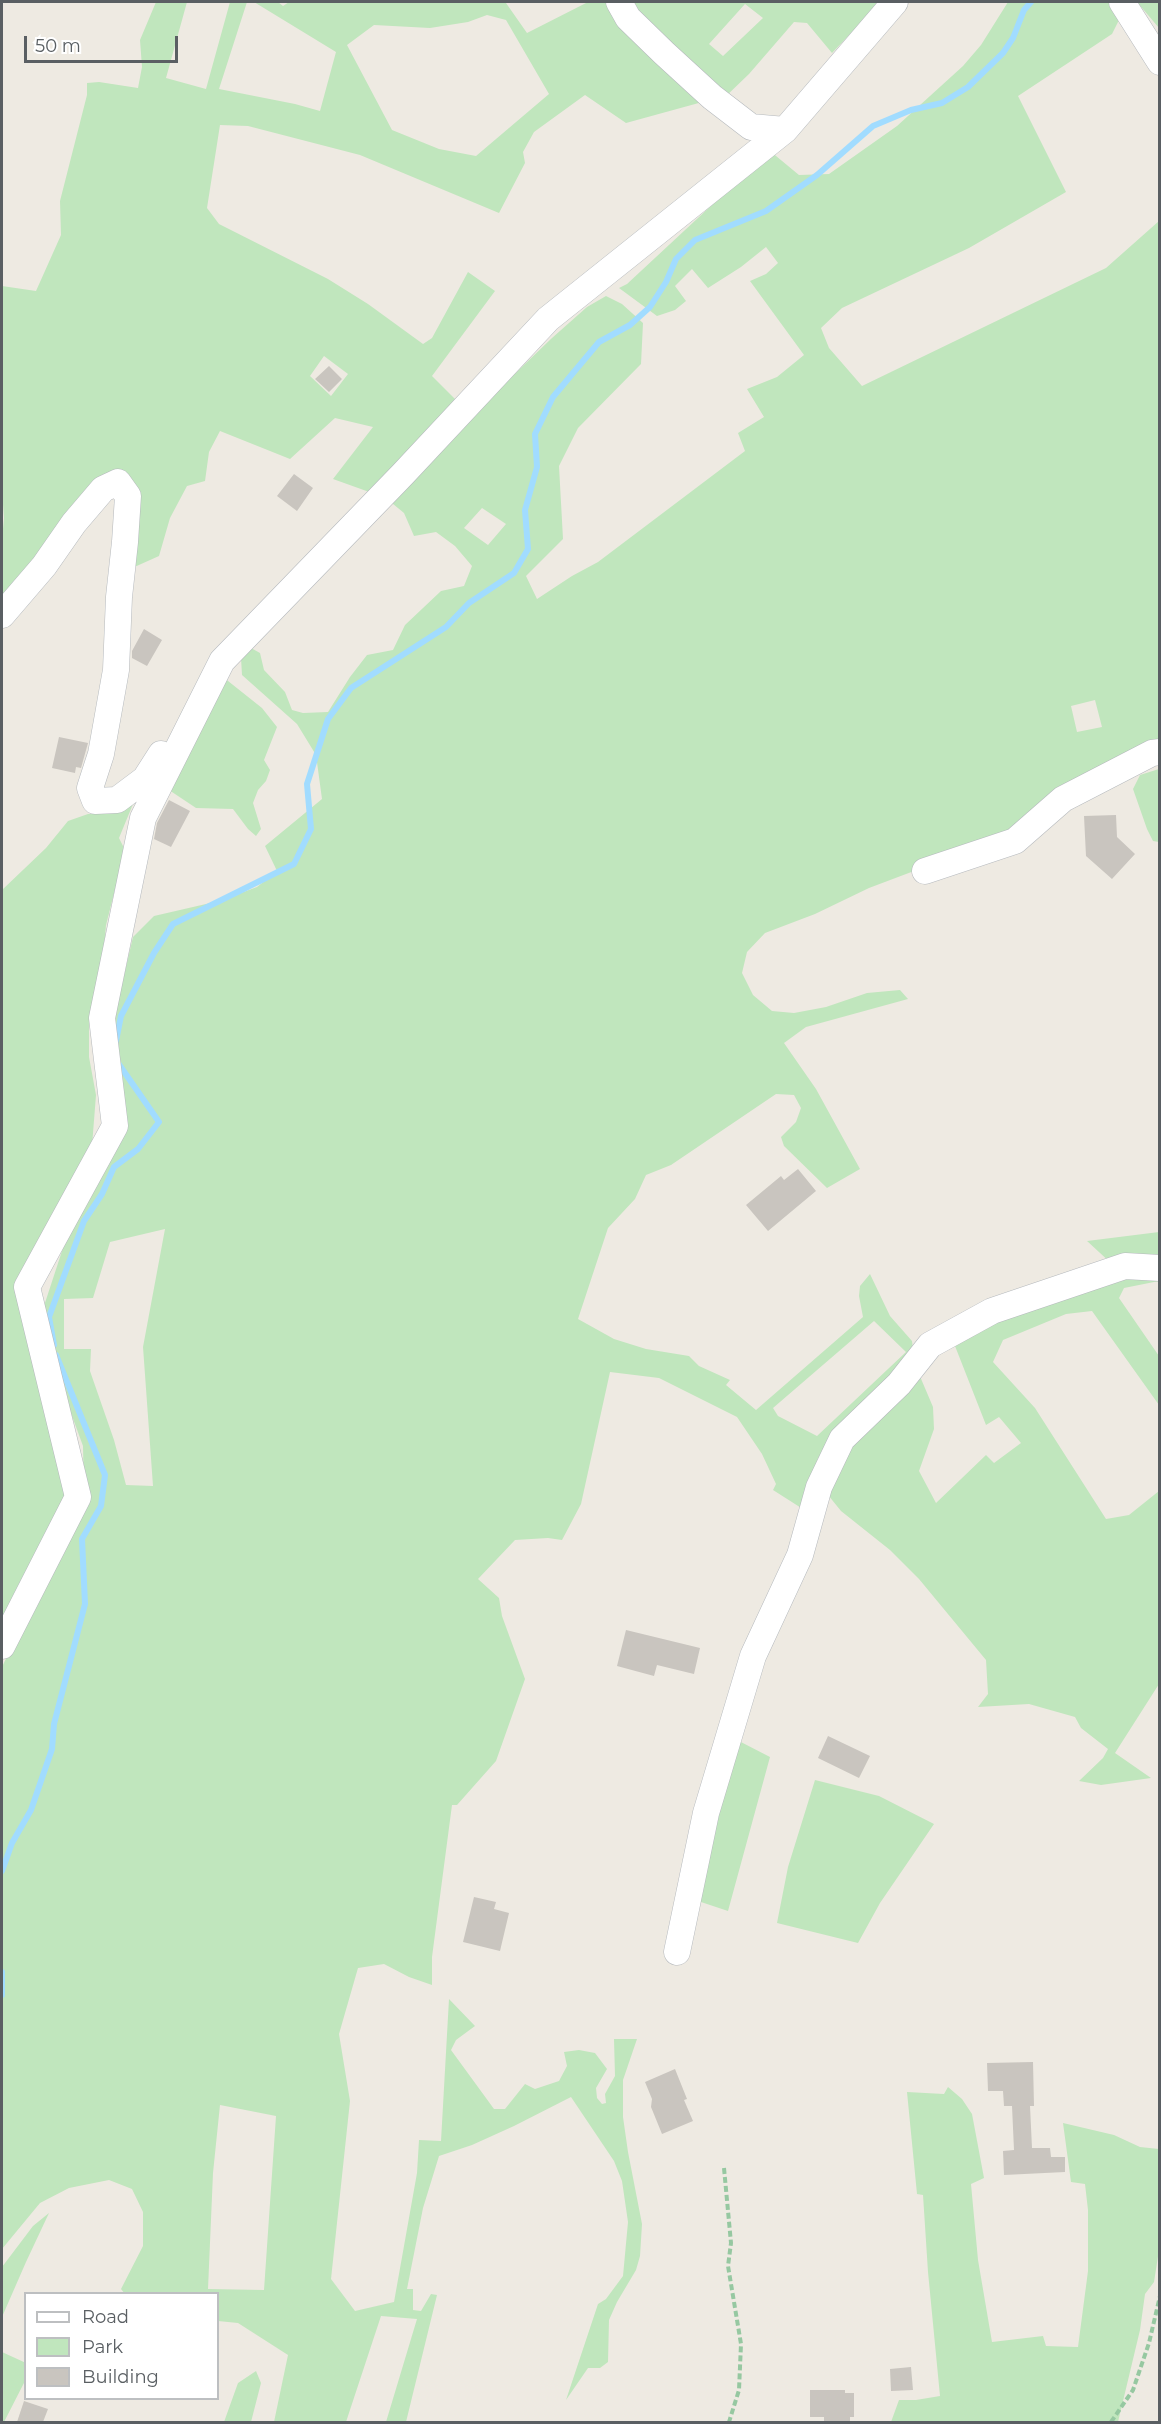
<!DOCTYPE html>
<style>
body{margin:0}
#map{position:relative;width:1161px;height:2424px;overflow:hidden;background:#eeeae2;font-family:Montserrat,sans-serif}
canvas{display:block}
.frame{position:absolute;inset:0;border:3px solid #5a5f63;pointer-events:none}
.legend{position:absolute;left:24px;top:2292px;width:195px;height:108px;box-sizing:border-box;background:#fff;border:2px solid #bdbfc1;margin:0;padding:8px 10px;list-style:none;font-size:18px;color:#5a5f63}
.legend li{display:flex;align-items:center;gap:12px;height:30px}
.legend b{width:30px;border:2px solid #bdbfc1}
.scale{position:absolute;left:24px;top:36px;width:154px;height:27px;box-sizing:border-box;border:3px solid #5a5f63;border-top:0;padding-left:8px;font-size:18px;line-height:21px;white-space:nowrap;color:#5a5f63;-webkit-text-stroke:4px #fff;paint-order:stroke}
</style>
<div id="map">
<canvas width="1161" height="2424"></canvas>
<div class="frame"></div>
<ul class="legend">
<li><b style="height:8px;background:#fff"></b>Road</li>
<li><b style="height:16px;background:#c0e6bd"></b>Park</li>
<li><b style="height:16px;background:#c9c5bf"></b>Building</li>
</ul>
<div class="scale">50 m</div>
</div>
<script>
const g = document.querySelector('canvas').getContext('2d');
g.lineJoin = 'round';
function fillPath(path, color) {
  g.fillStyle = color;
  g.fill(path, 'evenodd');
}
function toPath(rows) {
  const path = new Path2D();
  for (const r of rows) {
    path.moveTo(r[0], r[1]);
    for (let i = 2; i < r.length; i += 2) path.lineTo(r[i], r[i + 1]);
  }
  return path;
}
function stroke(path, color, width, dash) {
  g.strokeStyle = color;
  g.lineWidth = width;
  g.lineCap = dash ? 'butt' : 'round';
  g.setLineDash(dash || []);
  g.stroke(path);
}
fillPath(toPath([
 [156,2,187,2,166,78,206,89,230,2,247,2,219,89,295,104,320,111,336,52,254,2,278,2,283,6,289,2,509,2,506,3,527,33,588,2,612,2,706,101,626,123,585,95,534,132,523,152,525,163,499,213,360,155,248,126,220,125,207,208,219,224,328,279,368,304,423,344,432,338,468,272,495,291,432,376,461,405,372,493,333,479,373,427,335,418,290,459,220,431,209,452,205,481,187,486,170,518,159,556,130,569,121,477,2,602,2,539,4,518,2,491,2,286,36,291,61,235,60,201,87,95,87,83,99,82,138,88,142,67,140,40],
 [487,15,506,20,549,94,476,156,439,149,392,130,347,45,374,25,430,28,468,22],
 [324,356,348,374,331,396,310,376],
 [625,2,886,2,875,16,852,32,832,53,807,23,794,22,749,74,723,99],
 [745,4,763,18,723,56,709,44],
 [1008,2,1116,2,1123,12,1112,34,1018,96,1066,192,969,248,842,308,821,328,829,348,862,386,1106,268,1159,221,1159,756,1049,820,869,888,815,914,765,933,747,952,742,973,753,995,772,1011,794,1013,826,1007,867,993,900,990,908,999,806,1027,784,1043,816,1089,860,1169,827,1188,784,1146,781,1137,796,1122,801,1108,794,1095,776,1094,671,1165,646,1175,635,1199,608,1228,578,1319,614,1339,646,1349,689,1356,699,1366,730,1380,726,1385,756,1410,863,1317,859,1296,860,1286,870,1274,890,1316,912,1341,913,1349,818,1458,806,1511,773,1490,776,1484,762,1454,737,1417,659,1378,610,1372,581,1504,562,1540,548,1538,515,1540,478,1579,499,1598,502,1616,525,1679,496,1761,457,1805,452,1805,432,1957,432,1985,409,1977,384,1964,358,1968,339,2034,350,2101,331,2279,355,2311,394,2302,417,2173,419,2140,441,2141,449,1999,475,2026,456,2040,451,2050,494,2109,505,2109,525,2084,535,2089,559,2081,567,2066,564,2052,579,2050,595,2053,607,2069,596,2088,597,2098,602,2104,606,2103,605,2094,615,2076,614,2039,637,2039,623,2080,623,2117,628,2152,642,2224,640,2256,636,2270,617,2302,609,2320,608,2362,600,2368,588,2368,566,2400,598,2304,606,2299,623,2276,628,2222,622,2181,614,2161,571,2097,514,2126,472,2145,439,2156,423,2208,407,2289,413,2289,413,2310,421,2311,431,2294,437,2295,406,2422,386,2422,417,2319,381,2316,346,2422,274,2422,288,2355,238,2323,218,2321,218,2294,125,2294,121,2289,143,2246,143,2212,132,2189,109,2180,69,2188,40,2203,2,2249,2,1667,84,1494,83,1446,68,1405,43,1309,81,1193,101,1159,107,1048,133,937,154,916,219,901,257,887,277,871,265,846,322,799,316,755,297,724,242,675,241,658,251,648,260,653,264,670,285,692,292,710,303,713,328,712,350,677,367,655,393,650,405,625,441,591,464,586,472,566,455,546,436,532,414,536,404,513,387,499,399,485,552,338,587,307,606,296,622,304,643,323,641,364,578,428,559,466,563,539,526,576,537,599,572,576,598,562,745,451,738,433,764,417,747,389,777,377,804,355,750,281,766,274,778,263,766,247,741,267,708,288,692,269,675,286,686,301,675,310,657,316,619,288,627,284,770,151,799,175,829,174,897,126,963,66,981,45],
 [482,508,506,524,488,545,464,528],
 [1095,700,1102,727,1077,732,1071,706],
 [165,1229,143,1347,153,1486,126,1485,114,1440,90,1371,91,1349,64,1349,64,1299,93,1298,110,1242],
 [874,1321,906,1352,817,1436,778,1416,773,1408],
 [220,2105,276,2116,264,2290,208,2289,213,2173],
 [1137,2,1159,2,1159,28],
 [223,677,262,708,277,727,264,760,270,770,266,781,258,790,253,803,261,829,256,836,248,829,233,809,196,808,160,784],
 [1159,769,1160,769,1159,842,1153,841,1147,829,1133,789,1140,775],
 [140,787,119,838,125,850,106,925,103,960,89,1026,89,1057,96,1095,92,1146,29,1303,68,1510,2,1640,2,890,46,848,68,821,88,814,101,814],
 [1159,1232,1159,1259,1112,1264,1087,1241],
 [1119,1275,1159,1281,1124,1288,1119,1298,1159,1356,1159,1405,1092,1311,1066,1314,1003,1340,993,1362,1035,1408,1106,1519,1129,1515,1159,1491,1159,1684,1115,1753,1151,1778,1101,1785,1079,1781,1103,1758,1108,1749,1081,1728,1075,1717,1029,1704,978,1707,988,1694,986,1660,919,1579,890,1550,841,1511,824,1490,845,1449,919,1374,933,1407,934,1429,919,1471,936,1503,986,1455,994,1463,1021,1443,999,1417,986,1425,955,1346,968,1335,999,1316],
 [737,1740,770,1757,728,1911,695,1900],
 [815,1780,879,1796,934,1824,880,1903,858,1943,777,1923,788,1867],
 [948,2087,962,2099,972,2114,984,2178,971,2184,978,2260,992,2342,1043,2336,1046,2346,1078,2347,1088,2271,1088,2210,1085,2184,1071,2182,1063,2123,1114,2135,1140,2147,1159,2149,1159,2250,1154,2282,1145,2294,1140,2330,1118,2422,891,2422,899,2400,916,2400,940,2396,928,2272,923,2195,917,2194,907,2092,944,2094],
 [49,2213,26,2262,2,2317,2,2267,33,2226],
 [2,2352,26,2363,25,2381,4,2422,2,2422],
 [256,2371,261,2383,251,2422,224,2422,238,2383]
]), '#c0e6bd');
stroke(toPath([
 [116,1041,121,1016,154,953,173,924,294,864,311,829,307,784,328,719,351,688,446,627,469,603,514,573,528,549,525,510,537,467,535,434,553,397,599,342,630,325,650,307,666,282,676,259,695,240,766,211,817,175,873,126,911,110,942,103,968,87,1003,53,1013,38,1024,10,1031,2],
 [54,1345,49,1317,84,1221,102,1194,114,1167,138,1149,159,1122,118,1063],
 [2,1871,12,1843,31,1810,52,1749,54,1724,85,1604,82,1539,101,1506,105,1475,56,1355],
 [2,1972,2,1995]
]), '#a1dcff', 6);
fillPath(toPath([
 [329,366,342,379,329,392,315,379],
 [294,474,313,488,297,511,277,496],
 [144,629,162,640,147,666,132,658,132,651],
 [59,737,88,743,81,768,76,767,75,773,52,768],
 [169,800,190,811,171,847,154,839,157,823],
 [1116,815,1117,837,1135,854,1112,879,1086,856,1084,816],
 [798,1169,816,1191,768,1231,746,1205,781,1176,784,1180],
 [626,1630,700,1648,694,1674,657,1665,654,1676,617,1666],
 [828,1736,870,1756,859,1778,818,1758],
 [474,1897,496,1902,494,1909,509,1913,500,1951,463,1942],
 [1033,2062,1034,2106,1030,2106,1032,2148,1050,2148,1051,2157,1065,2157,1065,2172,1004,2175,1003,2151,1014,2150,1012,2106,1004,2106,1003,2091,988,2091,987,2063],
 [675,2069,687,2099,684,2100,693,2121,662,2134,651,2107,652,2099,645,2082],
 [911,2367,913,2390,891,2391,890,2369],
 [810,2390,845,2390,845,2393,854,2393,854,2417,850,2417,850,2422,824,2422,824,2417,810,2417],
 [24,2401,48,2409,43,2422,17,2422]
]), '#c9c5bf');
const minor = toPath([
 [619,2,628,18,664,53,712,97,751,127,785,130],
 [1122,2,1160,62],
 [2,615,44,566,74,523,103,489,118,482,128,496,125,542,119,597,116,670,101,754,90,788,95,801,117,800,145,779,161,754],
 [925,871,1015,841,1063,799,1152,753,1160,752],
 [2,1646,78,1497,27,1287,115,1126,102,1018,143,818,222,661,403,474,548,319,785,130,895,2],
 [677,1952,706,1813,753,1656,800,1555,819,1487,842,1439,899,1384,930,1345,992,1311,1125,1266,1160,1268]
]);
stroke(minor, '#b5b9bd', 27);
stroke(toPath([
 [724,2168,731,2243,728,2266,741,2344,739,2390,729,2422],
 [1111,2422,1133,2390,1149,2343,1160,2296]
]), '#96c8a1', 4, [6, 3]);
stroke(minor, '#fff', 26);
</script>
